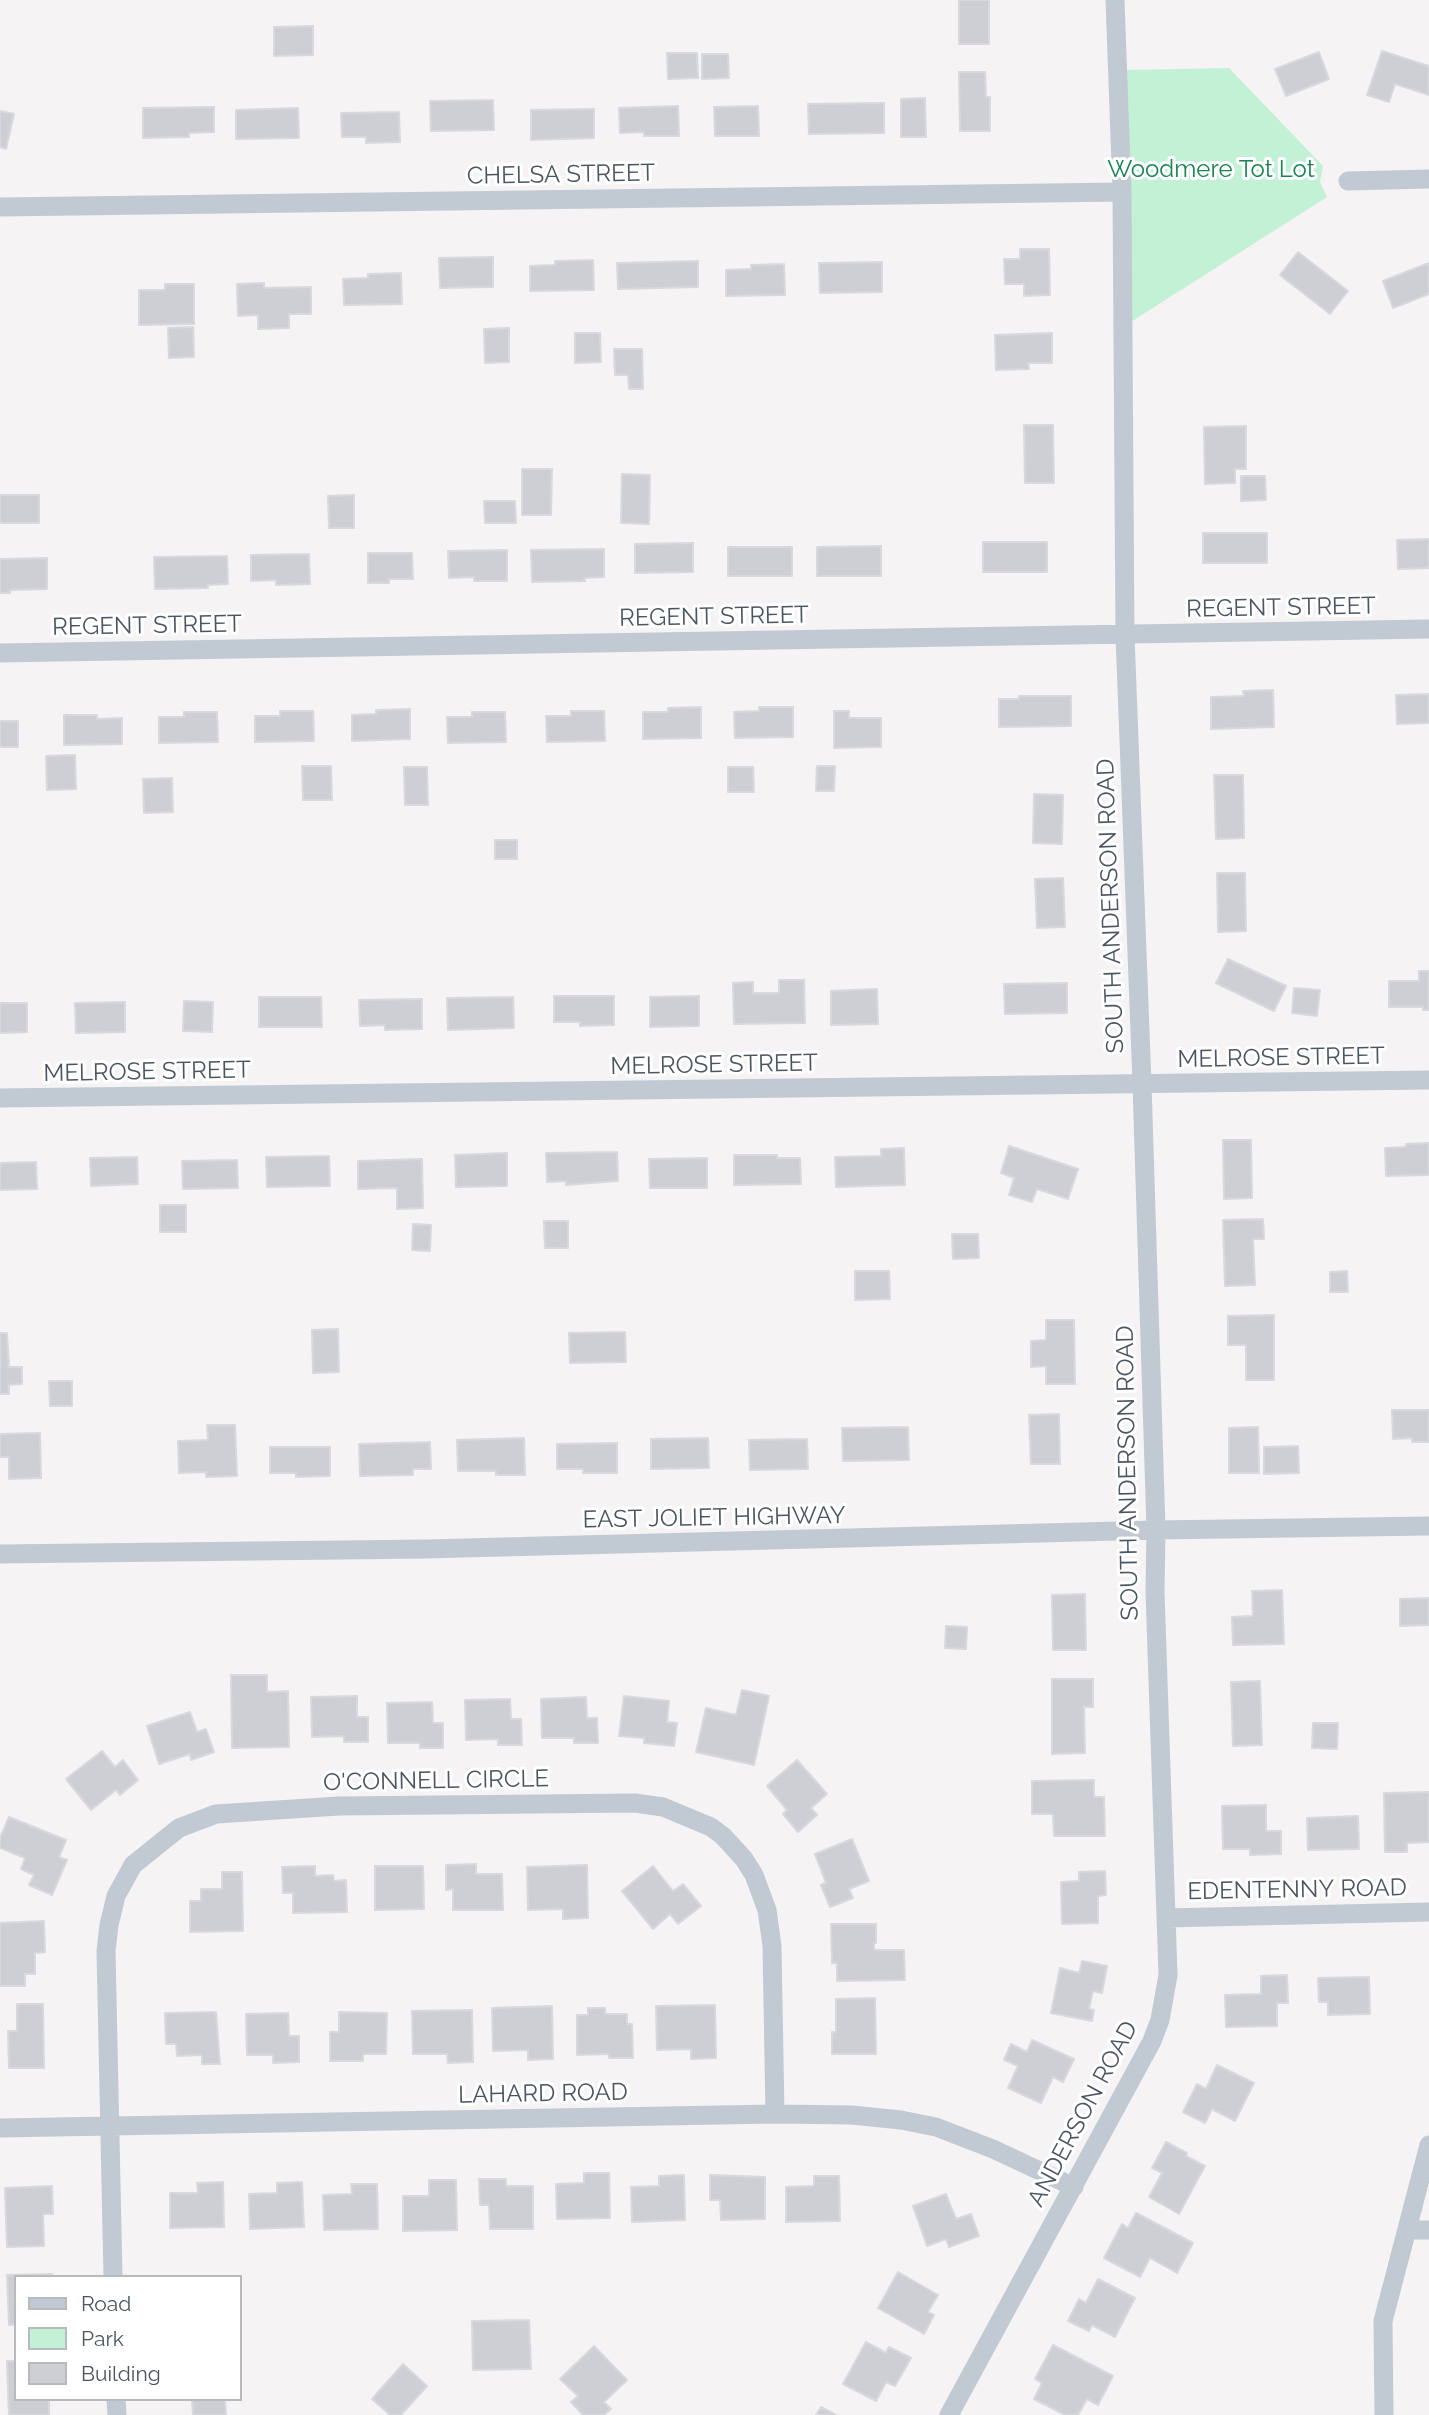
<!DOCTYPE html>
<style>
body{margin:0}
#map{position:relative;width:1429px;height:2415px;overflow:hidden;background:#f5f3f3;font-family:Raleway,sans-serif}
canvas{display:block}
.legend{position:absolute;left:14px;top:2275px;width:228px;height:126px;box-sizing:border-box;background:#fff;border:2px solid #b7bbc0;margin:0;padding:9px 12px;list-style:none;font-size:21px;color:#4a5661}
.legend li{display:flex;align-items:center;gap:14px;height:35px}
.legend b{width:35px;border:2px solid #b7bbc0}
</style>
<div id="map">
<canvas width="1429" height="2415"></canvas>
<ul class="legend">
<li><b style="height:9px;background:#c1cad2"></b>Road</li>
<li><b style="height:19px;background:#c3f1d5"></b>Park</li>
<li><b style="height:19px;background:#cdcfd5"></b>Building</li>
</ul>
</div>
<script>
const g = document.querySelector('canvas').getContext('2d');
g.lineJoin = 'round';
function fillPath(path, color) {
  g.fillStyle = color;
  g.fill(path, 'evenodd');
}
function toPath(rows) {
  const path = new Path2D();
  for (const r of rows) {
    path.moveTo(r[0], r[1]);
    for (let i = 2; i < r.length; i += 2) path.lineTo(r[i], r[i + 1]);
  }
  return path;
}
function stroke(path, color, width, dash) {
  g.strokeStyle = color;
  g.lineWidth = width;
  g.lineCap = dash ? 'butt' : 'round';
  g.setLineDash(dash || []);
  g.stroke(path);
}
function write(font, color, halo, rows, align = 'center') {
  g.font = font + ' Raleway,sans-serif';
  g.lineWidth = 6;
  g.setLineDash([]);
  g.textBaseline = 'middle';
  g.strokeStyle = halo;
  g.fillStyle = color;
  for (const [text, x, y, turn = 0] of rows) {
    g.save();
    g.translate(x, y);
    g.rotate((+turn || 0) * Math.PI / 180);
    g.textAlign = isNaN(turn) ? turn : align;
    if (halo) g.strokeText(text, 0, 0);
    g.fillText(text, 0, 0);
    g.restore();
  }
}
fillPath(toPath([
 [1229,68,1323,166,1320,182,1327,197,1131,322,1125,70]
]), '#c3f1d5');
const building = toPath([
 [959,0,989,0,989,44,959,44,959,0],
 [313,26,313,55,274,56,274,27,313,26],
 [1382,51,1429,66,1429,95,1395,84,1389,102,1367,95,1382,51],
 [1319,52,1329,79,1286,96,1275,69,1319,52],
 [667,53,697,53,698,78,668,79,667,53],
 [702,54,728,54,729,78,702,79,702,54],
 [959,72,985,72,986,97,990,97,990,131,960,131,959,72],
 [925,98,926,137,901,137,901,99,925,98],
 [493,100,494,130,431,131,430,101,493,100],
 [884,103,884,133,809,134,808,104,884,103],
 [678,106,679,136,644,136,644,132,620,133,619,108,678,106],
 [758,106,759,136,715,136,714,107,758,106],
 [214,107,214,132,189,133,189,137,143,138,143,108,214,107],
 [298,108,299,138,236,139,236,110,298,108],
 [594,109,594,138,531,140,531,110,594,109],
 [0,111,14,114,6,149,0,147,0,111],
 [399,112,400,142,366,143,366,137,342,137,341,113,399,112],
 [1020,249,1049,249,1050,295,1024,296,1024,284,1005,284,1004,259,1020,259,1020,249],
 [1298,252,1348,291,1330,314,1280,275,1298,252],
 [493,257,493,287,440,288,439,258,493,257],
 [593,260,594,290,530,291,530,266,555,265,555,261,593,260],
 [698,261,698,287,618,289,617,263,698,261],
 [882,262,882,292,820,293,819,263,882,262],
 [1429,263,1429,294,1393,308,1383,281,1429,263],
 [784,264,785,295,726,296,726,270,751,269,751,265,784,264],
 [401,273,402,304,344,305,343,279,368,278,368,274,401,273],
 [264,283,264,288,311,287,311,314,289,314,289,328,258,329,258,315,238,316,237,284,264,283],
 [165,284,194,284,194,324,139,325,139,290,165,290,165,284],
 [193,327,194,357,169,358,168,328,193,327],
 [509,328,509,362,485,363,484,329,509,328],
 [575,333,600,333,601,362,575,363,575,333],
 [1052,333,1052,363,1028,363,1029,369,996,370,995,335,1052,333],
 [614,349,642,349,643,389,629,389,628,375,615,375,614,349],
 [1024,425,1053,425,1054,483,1025,483,1024,425],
 [1246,426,1246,469,1235,469,1235,483,1205,484,1204,427,1246,426],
 [522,469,552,469,551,515,522,515,522,469],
 [622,474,650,475,649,524,621,523,622,474],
 [1241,476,1265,476,1266,500,1241,501,1241,476],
 [0,495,39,495,39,523,0,523,0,495],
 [354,495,354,528,329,528,328,496,354,495],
 [484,501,515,501,516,523,485,523,484,501],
 [1203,533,1267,533,1267,563,1203,563,1203,533],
 [1429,539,1429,568,1398,569,1397,540,1429,539],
 [983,542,1047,542,1047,572,983,572,983,542],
 [693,543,693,572,635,573,635,544,693,543],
 [881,546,881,576,817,576,817,547,881,546],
 [728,547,792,547,792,576,728,576,728,547],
 [604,549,604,577,584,578,585,581,532,582,531,550,604,549],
 [507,550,507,581,474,581,474,577,449,578,448,551,507,550],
 [368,553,412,553,413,579,389,579,389,583,368,583,368,553],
 [309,554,310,584,276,585,276,580,251,581,251,555,309,554],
 [227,556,228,584,208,585,208,588,155,589,154,557,227,556],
 [47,558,47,589,10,590,10,593,0,593,0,559,47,558],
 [1273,690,1274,727,1211,729,1211,697,1244,696,1243,691,1273,690],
 [1429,694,1429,723,1397,724,1396,695,1429,694],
 [1019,696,1071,696,1071,726,999,727,999,699,1019,699,1019,696],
 [701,707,701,738,643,739,643,712,668,712,668,708,701,707],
 [759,707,793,707,793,737,735,738,734,712,759,711,759,707],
 [410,709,410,739,352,741,352,715,376,714,376,710,410,709],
 [280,711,313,711,314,741,255,742,255,716,280,716,280,711],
 [571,711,604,711,605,741,547,742,546,716,571,716,571,711],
 [834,711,849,711,849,718,881,718,881,747,834,748,834,711],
 [184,712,217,712,218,742,159,743,159,717,184,717,184,712],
 [472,712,505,712,506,742,448,743,447,717,472,717,472,712],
 [64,715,97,715,97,719,122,718,122,744,64,745,64,715],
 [0,721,18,721,18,747,0,747,0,721],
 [75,755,76,789,47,790,46,756,75,755],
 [302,766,331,766,332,800,303,800,302,766],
 [817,766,835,766,834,791,816,791,817,766],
 [404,767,427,767,428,805,405,805,404,767],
 [728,767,753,767,754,792,728,792,728,767],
 [1214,775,1243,775,1244,838,1216,839,1214,775],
 [172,778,173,812,144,813,143,779,172,778],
 [1034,794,1063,795,1062,844,1033,843,1034,794],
 [495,840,517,840,517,859,495,859,495,840],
 [1217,873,1245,873,1246,931,1218,932,1217,873],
 [1063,878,1065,927,1037,928,1035,879,1063,878],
 [1228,959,1286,986,1274,1011,1216,983,1228,959],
 [1419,971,1429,971,1429,1010,1423,1010,1423,1007,1389,1007,1389,981,1419,981,1419,971],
 [779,980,804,980,805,1023,734,1024,733,983,753,982,753,993,779,993,779,980],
 [1067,983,1067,1013,1005,1014,1004,984,1067,983],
 [1294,988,1320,990,1317,1016,1292,1013,1294,988],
 [877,989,878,1024,831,1025,831,991,877,989],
 [554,996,614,996,614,1025,580,1026,580,1022,554,1022,554,996],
 [699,996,699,1026,650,1027,650,997,699,996],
 [259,997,321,997,322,1027,259,1027,259,997],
 [513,997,514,1028,448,1030,447,998,513,997],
 [422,999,422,1029,385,1030,385,1025,360,1026,359,1000,422,999],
 [184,1001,213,1002,212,1032,183,1031,184,1001],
 [125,1002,125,1032,76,1033,75,1003,125,1002],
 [0,1003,27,1003,27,1032,0,1033,0,1003],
 [1223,1140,1251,1140,1252,1198,1224,1199,1223,1140],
 [1429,1143,1429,1175,1386,1176,1385,1148,1406,1147,1406,1144,1429,1143],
 [1009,1146,1078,1169,1068,1199,1037,1189,1032,1202,1009,1195,1014,1178,1001,1173,1009,1146],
 [904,1148,905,1185,836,1187,835,1157,881,1156,881,1149,904,1148],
 [617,1152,618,1181,566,1185,566,1181,547,1182,546,1153,617,1152],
 [507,1153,507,1186,456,1187,455,1155,507,1153],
 [734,1155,777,1155,777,1158,800,1158,801,1184,734,1185,734,1155],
 [329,1156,330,1186,267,1187,266,1157,329,1156],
 [137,1157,138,1184,91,1186,90,1158,137,1157],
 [707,1158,707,1188,650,1188,649,1159,707,1158],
 [422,1159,423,1208,397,1209,397,1188,358,1189,358,1161,422,1159],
 [237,1160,238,1188,183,1189,182,1161,237,1160],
 [36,1162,37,1189,0,1190,0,1163,36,1162],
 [160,1205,186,1205,186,1232,160,1232,160,1205],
 [1263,1219,1264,1239,1253,1239,1255,1285,1225,1286,1223,1220,1263,1219],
 [544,1221,568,1221,568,1248,545,1248,544,1221],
 [413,1224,431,1225,430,1251,412,1250,413,1224],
 [952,1234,978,1234,979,1258,953,1259,952,1234],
 [855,1271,889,1271,890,1299,855,1300,855,1271],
 [1347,1271,1348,1292,1330,1292,1330,1272,1347,1271],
 [1274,1315,1274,1380,1246,1380,1246,1345,1228,1345,1228,1316,1274,1315],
 [1046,1320,1074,1320,1075,1384,1046,1384,1046,1366,1031,1367,1031,1341,1046,1340,1046,1320],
 [338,1329,339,1372,313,1373,312,1330,338,1329],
 [625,1332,626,1362,570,1363,569,1333,625,1332],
 [0,1333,7,1333,9,1367,22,1367,22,1384,9,1385,9,1394,0,1394,0,1333],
 [49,1381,72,1381,72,1406,50,1406,49,1381],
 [1392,1410,1429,1410,1429,1442,1412,1442,1412,1438,1393,1439,1392,1410],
 [1059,1414,1060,1464,1031,1464,1029,1415,1059,1414],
 [207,1425,235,1425,237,1476,206,1477,206,1472,179,1473,178,1441,208,1440,207,1425],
 [908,1427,909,1460,843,1461,842,1428,908,1427],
 [1258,1427,1259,1473,1229,1473,1229,1428,1258,1427],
 [40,1433,41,1478,9,1479,9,1457,0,1457,0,1434,40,1433],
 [524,1438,525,1475,496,1475,496,1471,458,1471,457,1440,524,1438],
 [708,1438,709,1468,651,1469,651,1439,708,1438],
 [807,1439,808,1469,750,1470,749,1440,807,1439],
 [430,1442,431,1469,413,1469,413,1475,360,1476,359,1444,430,1442],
 [617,1443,617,1473,583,1473,583,1469,557,1469,557,1444,617,1443],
 [1298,1446,1299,1473,1264,1474,1264,1447,1298,1446],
 [270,1447,330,1447,330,1476,296,1477,296,1473,270,1473,270,1447],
 [1282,1590,1284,1644,1233,1645,1232,1617,1253,1616,1252,1591,1282,1590],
 [1085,1594,1086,1650,1053,1650,1052,1595,1085,1594],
 [1429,1598,1429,1625,1400,1626,1400,1599,1429,1598],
 [946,1626,967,1627,966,1649,945,1648,946,1626],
 [231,1675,267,1675,267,1692,288,1691,289,1747,232,1748,231,1675],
 [1052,1679,1093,1679,1093,1707,1084,1707,1085,1753,1052,1754,1052,1679],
 [1260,1681,1262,1745,1233,1746,1231,1682,1260,1681],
 [742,1690,769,1696,754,1765,696,1752,706,1708,736,1715,742,1690],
 [357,1696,357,1717,368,1717,368,1742,344,1742,344,1736,312,1737,311,1697,357,1696],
 [624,1696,669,1701,667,1722,677,1723,674,1746,644,1743,644,1738,619,1736,624,1696],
 [586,1697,587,1718,597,1718,598,1743,574,1743,574,1738,542,1738,541,1699,586,1697],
 [510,1699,511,1719,521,1719,522,1745,498,1745,498,1739,466,1740,465,1700,510,1699],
 [432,1702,433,1723,443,1723,443,1748,420,1748,420,1743,388,1743,387,1703,432,1702],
 [190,1712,197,1732,206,1729,214,1752,191,1760,190,1754,159,1764,147,1726,190,1712],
 [1313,1723,1338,1723,1337,1749,1312,1748,1313,1723],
 [102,1751,115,1767,123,1760,138,1780,120,1795,116,1790,91,1810,66,1779,102,1751],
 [797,1760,827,1794,811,1808,817,1815,798,1832,783,1814,787,1810,767,1786,797,1760],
 [1094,1780,1094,1797,1104,1797,1105,1836,1054,1836,1053,1814,1032,1814,1032,1781,1094,1780],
 [1429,1792,1429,1842,1407,1843,1407,1852,1385,1852,1384,1793,1429,1792],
 [1266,1805,1266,1831,1281,1831,1281,1854,1250,1855,1250,1849,1223,1849,1222,1806,1266,1805],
 [1358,1816,1359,1849,1308,1850,1307,1818,1358,1816],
 [9,1817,66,1840,59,1857,67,1860,52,1895,29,1885,34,1875,21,1869,25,1858,0,1848,0,1838,9,1817],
 [852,1839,869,1881,849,1889,853,1898,830,1907,821,1885,826,1883,815,1854,852,1839],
 [476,1864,476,1874,502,1874,503,1910,453,1910,453,1889,446,1890,446,1865,476,1864],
 [587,1865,588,1918,563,1919,563,1909,528,1910,527,1867,587,1865],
 [315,1866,315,1876,333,1875,334,1881,346,1880,347,1912,293,1913,293,1893,283,1893,282,1867,315,1866],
 [375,1866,423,1866,424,1909,375,1910,375,1866],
 [653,1866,673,1891,683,1884,701,1906,678,1924,670,1914,653,1929,622,1891,653,1866],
 [1105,1871,1106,1895,1098,1896,1098,1923,1062,1924,1061,1882,1079,1881,1079,1872,1105,1871],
 [222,1872,242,1872,243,1931,190,1932,190,1901,201,1901,201,1889,222,1889,222,1872],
 [44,1921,45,1952,35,1953,35,1974,25,1974,25,1986,0,1986,0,1923,44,1921],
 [831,1924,876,1924,876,1943,874,1943,874,1950,904,1950,905,1980,837,1981,837,1963,832,1963,831,1924],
 [1082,1961,1107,1966,1102,1993,1093,1991,1089,2009,1094,2010,1092,2021,1051,2013,1060,1968,1079,1973,1082,1961],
 [1287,1975,1288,2003,1277,2003,1277,2026,1226,2027,1225,1995,1261,1994,1261,1976,1287,1975],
 [1369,1977,1370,2014,1328,2015,1328,2002,1319,2002,1318,1978,1369,1977],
 [875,1998,876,2054,832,2054,832,2032,836,2032,836,1999,875,1998],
 [17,2004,43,2004,44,2068,9,2068,8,2031,17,2031,17,2004],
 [715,2005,716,2058,691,2059,691,2049,657,2050,656,2006,715,2005],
 [552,2006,553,2059,528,2060,528,2050,493,2051,492,2008,552,2006],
 [588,2008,605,2008,605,2014,627,2014,627,2024,632,2024,633,2058,609,2058,609,2054,577,2055,577,2015,588,2015,588,2008],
 [472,2010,473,2062,448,2063,447,2054,413,2054,412,2011,472,2010],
 [216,2012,220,2064,202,2064,202,2055,177,2056,176,2044,166,2044,165,2013,216,2012],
 [339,2012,387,2013,386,2054,363,2054,363,2061,330,2061,330,2032,339,2032,339,2012],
 [288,2013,289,2036,299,2036,299,2062,273,2063,273,2055,247,2055,246,2014,288,2013],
 [1032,2040,1074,2059,1063,2082,1053,2077,1041,2103,1008,2088,1018,2066,1004,2060,1011,2044,1027,2052,1032,2040],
 [1217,2065,1254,2083,1235,2121,1212,2109,1205,2123,1183,2112,1197,2084,1206,2089,1217,2065],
 [1166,2142,1187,2153,1186,2156,1205,2166,1179,2214,1149,2197,1162,2173,1152,2168,1166,2142],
 [584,2173,609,2173,610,2218,557,2219,556,2184,584,2183,584,2173],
 [684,2175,685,2220,632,2222,631,2187,659,2186,659,2176,684,2175],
 [710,2175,765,2177,765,2219,721,2220,720,2200,710,2200,710,2175],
 [814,2176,839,2176,840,2221,786,2222,786,2187,814,2186,814,2176],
 [479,2179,506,2179,506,2186,533,2186,533,2229,490,2229,489,2205,480,2205,479,2179],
 [429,2180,456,2180,457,2230,403,2231,403,2196,429,2196,429,2180],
 [223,2182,224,2227,170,2228,170,2193,198,2193,197,2183,223,2182],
 [302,2182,304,2227,250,2229,249,2194,277,2193,277,2183,302,2182],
 [351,2184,377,2184,378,2229,324,2230,323,2195,352,2194,351,2184],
 [52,2186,53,2214,43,2214,44,2246,7,2247,5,2188,52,2186],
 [946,2194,956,2219,971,2214,979,2236,949,2247,946,2239,927,2246,913,2206,946,2194],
 [1136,2213,1193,2243,1177,2273,1150,2258,1140,2277,1104,2258,1122,2224,1128,2228,1136,2213],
 [898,2272,938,2295,928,2312,934,2315,924,2334,878,2308,898,2272],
 [52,2274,52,2277,16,2277,16,2324,9,2325,7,2275,52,2274],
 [1098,2279,1135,2298,1115,2337,1092,2325,1089,2331,1068,2321,1079,2299,1086,2303,1098,2279],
 [529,2320,531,2369,473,2370,472,2321,529,2320],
 [866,2342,886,2353,889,2347,911,2358,895,2386,886,2382,876,2401,843,2384,866,2342],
 [1053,2345,1113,2376,1098,2405,1087,2399,1078,2415,1065,2415,1034,2399,1042,2383,1035,2379,1053,2345],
 [594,2346,627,2380,604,2402,611,2409,604,2415,583,2415,571,2402,578,2396,560,2379,594,2346],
 [7,2361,16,2361,16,2399,49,2399,49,2415,9,2415,7,2361],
 [403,2364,427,2386,401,2415,390,2415,372,2399,403,2364],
 [192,2399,225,2399,226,2415,193,2415,192,2399],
 [821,2407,836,2415,816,2415,821,2407]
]);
fillPath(building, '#cdcfd5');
stroke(building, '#d7d9de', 2);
stroke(toPath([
 [1348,181,1429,179],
 [0,207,1122,192],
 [0,653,1429,629],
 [0,1098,1429,1080],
 [0,1554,426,1549,1156,1530,1429,1526],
 [1166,1918,1429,1912],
 [0,2128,775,2114,852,2115,901,2120,936,2127,993,2149,1074,2187],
 [1407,2230,1429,2230],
 [113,2277,106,1951,109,1925,116,1896,133,1865,179,1828,216,1814,339,1806,635,1803,663,1807,711,1827,723,1836,744,1859,754,1875,767,1910,772,1946,775,2114],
 [116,2399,117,2415],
 [949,2415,1152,2041,1160,2020,1168,1975,1155,1592,1156,1530,1142,1084,1125,635,1122,192,1115,0],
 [1384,2415,1383,2321,1429,2145]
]), '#c1cad2', 19);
write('24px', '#17864f', '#fff', [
 ["Woodmere Tot Lot",1211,170]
]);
write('24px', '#4a5661', '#fff', [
 ["CHELSA STREET",561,175,-1],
 ["REGENT STREET",1281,608,-1],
 ["REGENT STREET",714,617,-1],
 ["REGENT STREET",147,626,-1],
 ["SOUTH ANDERSON ROAD",1111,906,-92],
 ["MELROSE STREET",1281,1058,-1],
 ["MELROSE STREET",714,1065,-1],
 ["MELROSE STREET",147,1072,-1],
 ["SOUTH ANDERSON ROAD",1128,1473,-91],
 ["EAST JOLIET HIGHWAY",714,1518,-1],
 ["O'CONNELL CIRCLE",436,1781,-1],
 ["EDENTENNY ROAD",1297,1890,-1],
 ["LAHARD ROAD",543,2094,-1],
 ["ANDERSON ROAD",1083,2114,-62]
]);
</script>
